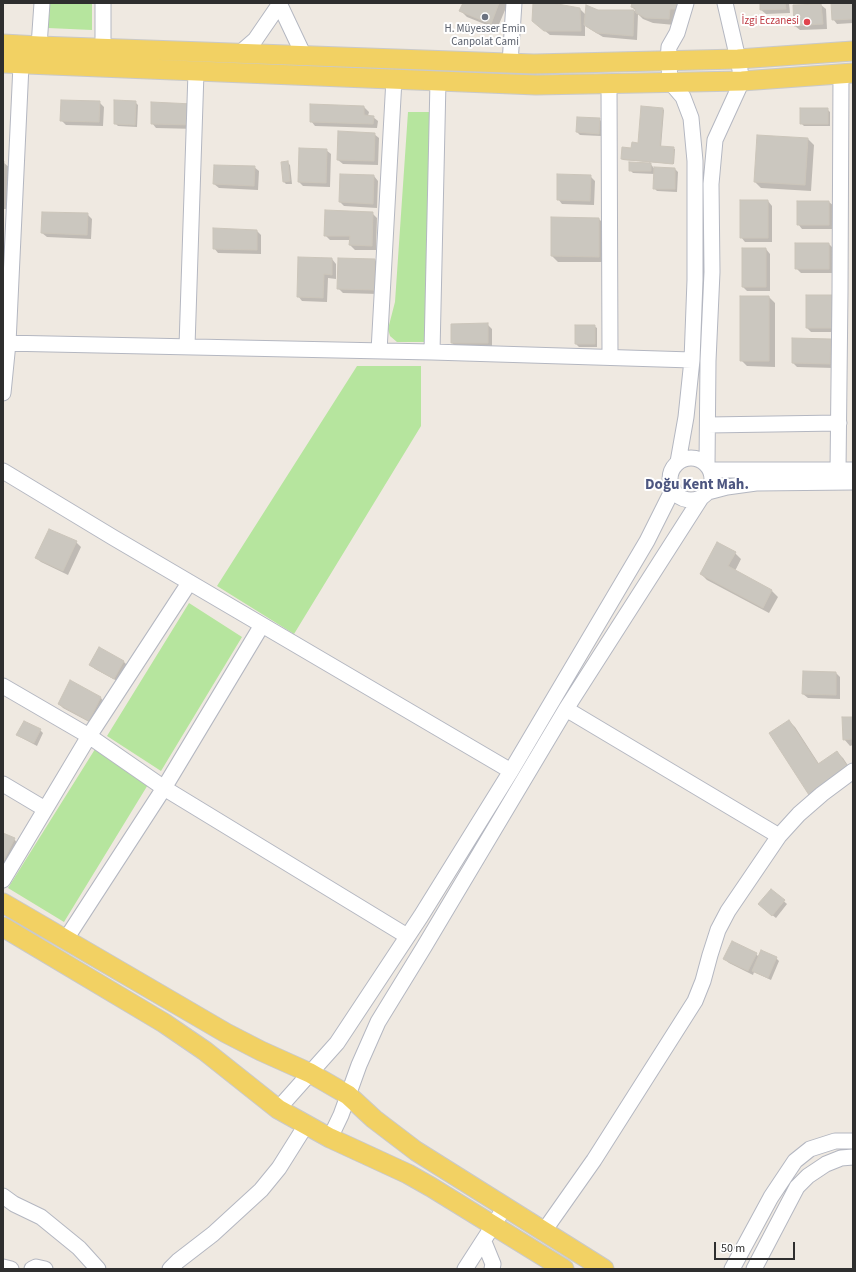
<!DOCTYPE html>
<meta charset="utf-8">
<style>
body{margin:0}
#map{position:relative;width:856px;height:1272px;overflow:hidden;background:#efe9e1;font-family:"Source Sans 3",sans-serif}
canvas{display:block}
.frame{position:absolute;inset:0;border:4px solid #2e2e2e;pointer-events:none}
.scale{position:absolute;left:714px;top:1242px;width:81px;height:18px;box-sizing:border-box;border:2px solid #2e2e2e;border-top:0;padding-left:5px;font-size:12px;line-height:14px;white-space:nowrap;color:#2e2e2e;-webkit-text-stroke:3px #fff;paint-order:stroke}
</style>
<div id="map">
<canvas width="856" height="1272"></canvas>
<div class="frame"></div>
<div class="scale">50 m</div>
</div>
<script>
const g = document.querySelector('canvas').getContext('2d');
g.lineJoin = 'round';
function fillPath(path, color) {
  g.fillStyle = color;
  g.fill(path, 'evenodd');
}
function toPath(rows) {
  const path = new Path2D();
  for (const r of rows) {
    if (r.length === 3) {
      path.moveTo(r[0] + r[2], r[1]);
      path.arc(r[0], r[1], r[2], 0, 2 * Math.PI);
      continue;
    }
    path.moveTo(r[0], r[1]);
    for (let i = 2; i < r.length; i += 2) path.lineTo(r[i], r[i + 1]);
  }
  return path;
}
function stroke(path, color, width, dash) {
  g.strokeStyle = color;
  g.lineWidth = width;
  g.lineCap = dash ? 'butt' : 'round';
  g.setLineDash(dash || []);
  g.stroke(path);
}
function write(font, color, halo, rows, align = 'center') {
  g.font = font + ' "Source Sans 3",sans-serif';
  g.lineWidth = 4;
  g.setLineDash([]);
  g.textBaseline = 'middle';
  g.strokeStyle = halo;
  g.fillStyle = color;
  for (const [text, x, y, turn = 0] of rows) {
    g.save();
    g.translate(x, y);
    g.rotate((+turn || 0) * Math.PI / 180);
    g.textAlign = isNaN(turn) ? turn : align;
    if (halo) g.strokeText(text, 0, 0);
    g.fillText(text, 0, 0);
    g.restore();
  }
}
fillPath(toPath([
 [50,3,92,3,92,30,48,28],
 [408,112,435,112,425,342,397,342,390,336,388,329,395,302],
 [357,366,421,366,421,426,294,634,217,586],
 [189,603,242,637,161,771,107,736],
 [97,746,149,783,64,922,8,888]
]), '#b6e59e');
fillPath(toPath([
 [464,3,508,3,497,29,467,17,461,11],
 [534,3,546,3,580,9,586,15,598,11,636,11,632,7,633,3,685,3,675,25,653,23,643,19,638,14,637,40,603,37,590,29,585,24,585,36,550,35,533,21],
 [761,3,789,3,790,13,766,14,761,10],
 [832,3,853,3,853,23,837,24,833,19],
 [821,5,826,9,827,29,800,30,795,26,794,6],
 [99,102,104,107,103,126,66,125,61,120],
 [135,102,138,105,137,127,118,126,115,123],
 [193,105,197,129,156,128,152,123],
 [311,105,364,107,369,112,368,116,373,117,378,121,377,128,315,126,311,121],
 [663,109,664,110,661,147,675,149,674,164,623,160,622,159,638,144],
 [827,109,830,112,830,126,804,126,801,123],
 [599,119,602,122,601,136,580,135,577,132],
 [374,134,379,138,378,165,343,164,338,160],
 [808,139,814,145,811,191,761,188,755,182],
 [326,150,331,154,330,187,303,186,299,182],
 [3,162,10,168,9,209,3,209],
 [287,162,290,165,292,184,286,184,284,182],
 [649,162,653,167,653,168,675,169,678,172,677,192,657,191,654,188,655,174,633,173,630,170,649,164],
 [254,167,259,171,258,190,219,188,214,184],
 [374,176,378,181,377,208,344,206,340,202],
 [590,176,595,181,594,205,562,204,558,199],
 [768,201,772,206,772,242,745,242,741,237],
 [798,202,829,202,834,206,834,229,802,229,798,224],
 [372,213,377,218,376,250,355,250,350,245,351,240,330,240,325,235],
 [87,214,92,219,91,239,47,237,42,233],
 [599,219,605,225,605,262,558,262,552,256],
 [257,231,261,235,261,254,218,253,214,248],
 [829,244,833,248,833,273,801,273,796,268],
 [766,249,770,254,770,291,747,291,743,287],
 [332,259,336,264,336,279,328,278,327,302,302,301,298,296],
 [375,260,379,265,378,294,343,293,338,288],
 [832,296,836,301,836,332,811,332,807,328],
 [769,297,775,303,775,367,747,366,741,360],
 [487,324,492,329,492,347,456,347,452,343],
 [594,326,597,328,597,347,579,347,576,344],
 [831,340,835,345,834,368,797,367,793,363],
 [76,542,81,547,68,575,41,562,36,558],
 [735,553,741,559,735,571,772,591,778,597,769,613,707,580,701,574],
 [99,649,124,662,128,666,119,682,95,669,90,665],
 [836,673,840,677,840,699,808,698,803,694],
 [71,682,101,698,105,703,93,724,63,708,59,704],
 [853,718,853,745,850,746,844,739],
 [789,721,795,727,819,764,837,752,843,758,853,773,816,800,810,794],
 [40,730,43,733,37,746,20,737,18,735],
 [3,834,14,839,18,844,3,867],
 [771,890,787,904,776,918,762,907],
 [756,954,759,957,776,958,779,961,771,980,754,972,753,975,729,963,724,959]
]), '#0003');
const building = toPath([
 [463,3,499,3,491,24,459,11,463,3],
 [533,3,552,3,580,8,581,31,544,31,532,21,533,3],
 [632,3,679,3,679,9,670,9,669,19,646,18,636,13,635,8,631,7,632,3],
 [760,3,785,3,786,9,760,10,760,3],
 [831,3,853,3,853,19,832,20,831,3],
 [821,4,823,24,794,26,793,5,821,4],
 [586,5,598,10,634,10,633,36,597,33,584,25,586,5],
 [61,100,100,101,99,122,60,121,61,100],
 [114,100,136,101,135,125,114,124,114,100],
 [151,102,193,104,192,125,151,124,151,102],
 [310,104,364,106,364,115,374,116,373,124,310,122,310,104],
 [641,106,663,108,660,146,674,147,673,164,621,159,622,147,631,148,632,142,638,143,641,106],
 [800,108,828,108,828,124,800,124,800,108],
 [577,117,600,118,599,134,576,132,577,117],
 [338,131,375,133,374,161,337,160,338,131],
 [757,135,808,138,805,185,754,182,757,135],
 [299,148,327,149,326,183,298,182,299,148],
 [3,161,4,161,3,200,3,161],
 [288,161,290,181,283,182,281,162,288,161],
 [629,162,651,163,651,171,629,171,629,162],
 [214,165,255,166,254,186,213,184,214,165],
 [654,167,675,168,675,189,653,189,654,167],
 [340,174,374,175,373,204,339,202,340,174],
 [557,174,591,175,590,201,557,200,557,174],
 [740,200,768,200,768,238,740,238,740,200],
 [797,201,829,201,829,225,797,225,797,201],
 [325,210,373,212,372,246,349,245,350,236,324,236,325,210],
 [42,212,88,213,87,235,41,233,42,212],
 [551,217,599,218,599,257,551,256,551,217],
 [213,228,257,230,257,250,213,249,213,228],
 [795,243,829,243,829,269,795,269,795,243],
 [742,248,766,248,766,287,742,287,742,248],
 [298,257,332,258,332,275,324,274,323,298,297,297,298,257],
 [338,258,375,259,374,290,337,289,338,258],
 [806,295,832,295,832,328,806,328,806,295],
 [740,296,769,296,769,361,740,361,740,296],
 [488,323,488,343,451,343,451,324,488,323],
 [575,325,595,325,595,344,575,344,575,325],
 [792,338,831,339,830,364,792,363,792,338],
 [49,529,77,541,63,571,35,558,49,529],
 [717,542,736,552,728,566,772,590,763,608,700,574,717,542],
 [99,647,124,661,114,679,89,665,99,647],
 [803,671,836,672,836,695,802,694,803,671],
 [70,680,101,697,89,721,58,704,70,680],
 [842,717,853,717,853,739,843,740,842,717],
 [789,720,818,764,837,751,849,769,809,795,769,733,789,720],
 [24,721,41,729,34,743,16,735,24,721],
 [3,833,15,838,3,862,3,833],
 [771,889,785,900,772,916,758,904,771,889],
 [732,941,757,953,748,971,723,959,732,941],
 [761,950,777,957,768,978,752,971,761,950]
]);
fillPath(building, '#cbc7bf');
stroke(building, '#cbc5ba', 1);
const minor = toPath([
 [279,3,304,56],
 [39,46,42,3],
 [103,49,103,3],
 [240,53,255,40,279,5],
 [510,63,514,3],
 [609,84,610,357],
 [3,343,432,352,692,360],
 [187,346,196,72],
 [379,351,394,79],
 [432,352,438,81],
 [3,393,8,343,21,65],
 [708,425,839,423],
 [691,479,21],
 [678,462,686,417,692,360,695,280,695,161,691,118,683,97,671,83,668,61,669,47,677,33,686,3],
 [707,465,708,361,712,272,711,184,715,140,742,81,738,59,725,3],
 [711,470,853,470],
 [838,470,840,292,841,73],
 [3,471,114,538,511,771],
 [708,492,727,487,756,483,853,482],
 [3,686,89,736,164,788,407,936],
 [566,709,779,836],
 [3,784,45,809],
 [3,880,89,736,189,583],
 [66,939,164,788,262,625],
 [278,1109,337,1043,421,916,511,771,647,541,673,489],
 [330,1138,341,1115,359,1065,378,1022,424,947,566,709,701,498],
 [3,1196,14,1204,41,1217,79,1248,98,1269],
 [544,1231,594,1160,695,1001,703,981,710,955,718,930,728,911,779,836,799,814,822,794,853,771],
 [484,1242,493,1264,492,1269],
 [3,1267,11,1269],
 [32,1269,36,1267,45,1269],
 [170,1269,178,1261,213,1234,261,1190,279,1168,306,1125],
 [465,1269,505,1207],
 [732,1269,771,1197,795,1161,810,1149,835,1141,853,1141],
 [754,1269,797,1187,808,1176,826,1164,841,1158,853,1157]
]);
const major = toPath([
 [3,44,39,46,534,64,738,59,853,51],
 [3,63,536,85,742,81,853,73],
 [3,903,226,1033,261,1051,310,1073,348,1095,374,1119,416,1151,604,1269],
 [3,927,164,1023,205,1051,278,1109,330,1138,408,1174,431,1187,564,1269]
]);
stroke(minor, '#b4b7c1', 17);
stroke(major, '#c9c9c9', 21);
stroke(minor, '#fff', 15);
stroke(major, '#f2d163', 19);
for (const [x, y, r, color] of [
 [485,17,4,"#6b7280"],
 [807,22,4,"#e0444e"]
]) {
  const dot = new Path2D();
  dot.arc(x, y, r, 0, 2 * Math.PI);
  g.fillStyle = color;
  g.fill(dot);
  stroke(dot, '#fff', 1.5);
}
write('11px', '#be3a42', '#fff', [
 ["İzgi Eczanesi",799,22]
], 'right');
write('11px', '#5b616d', '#fff', [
 ["H. Müyesser Emin",485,30],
 ["Canpolat Cami",485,43]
]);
write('bold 15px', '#4d5680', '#fff', [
 ["Doğu Kent Mah.",697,486]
]);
</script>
